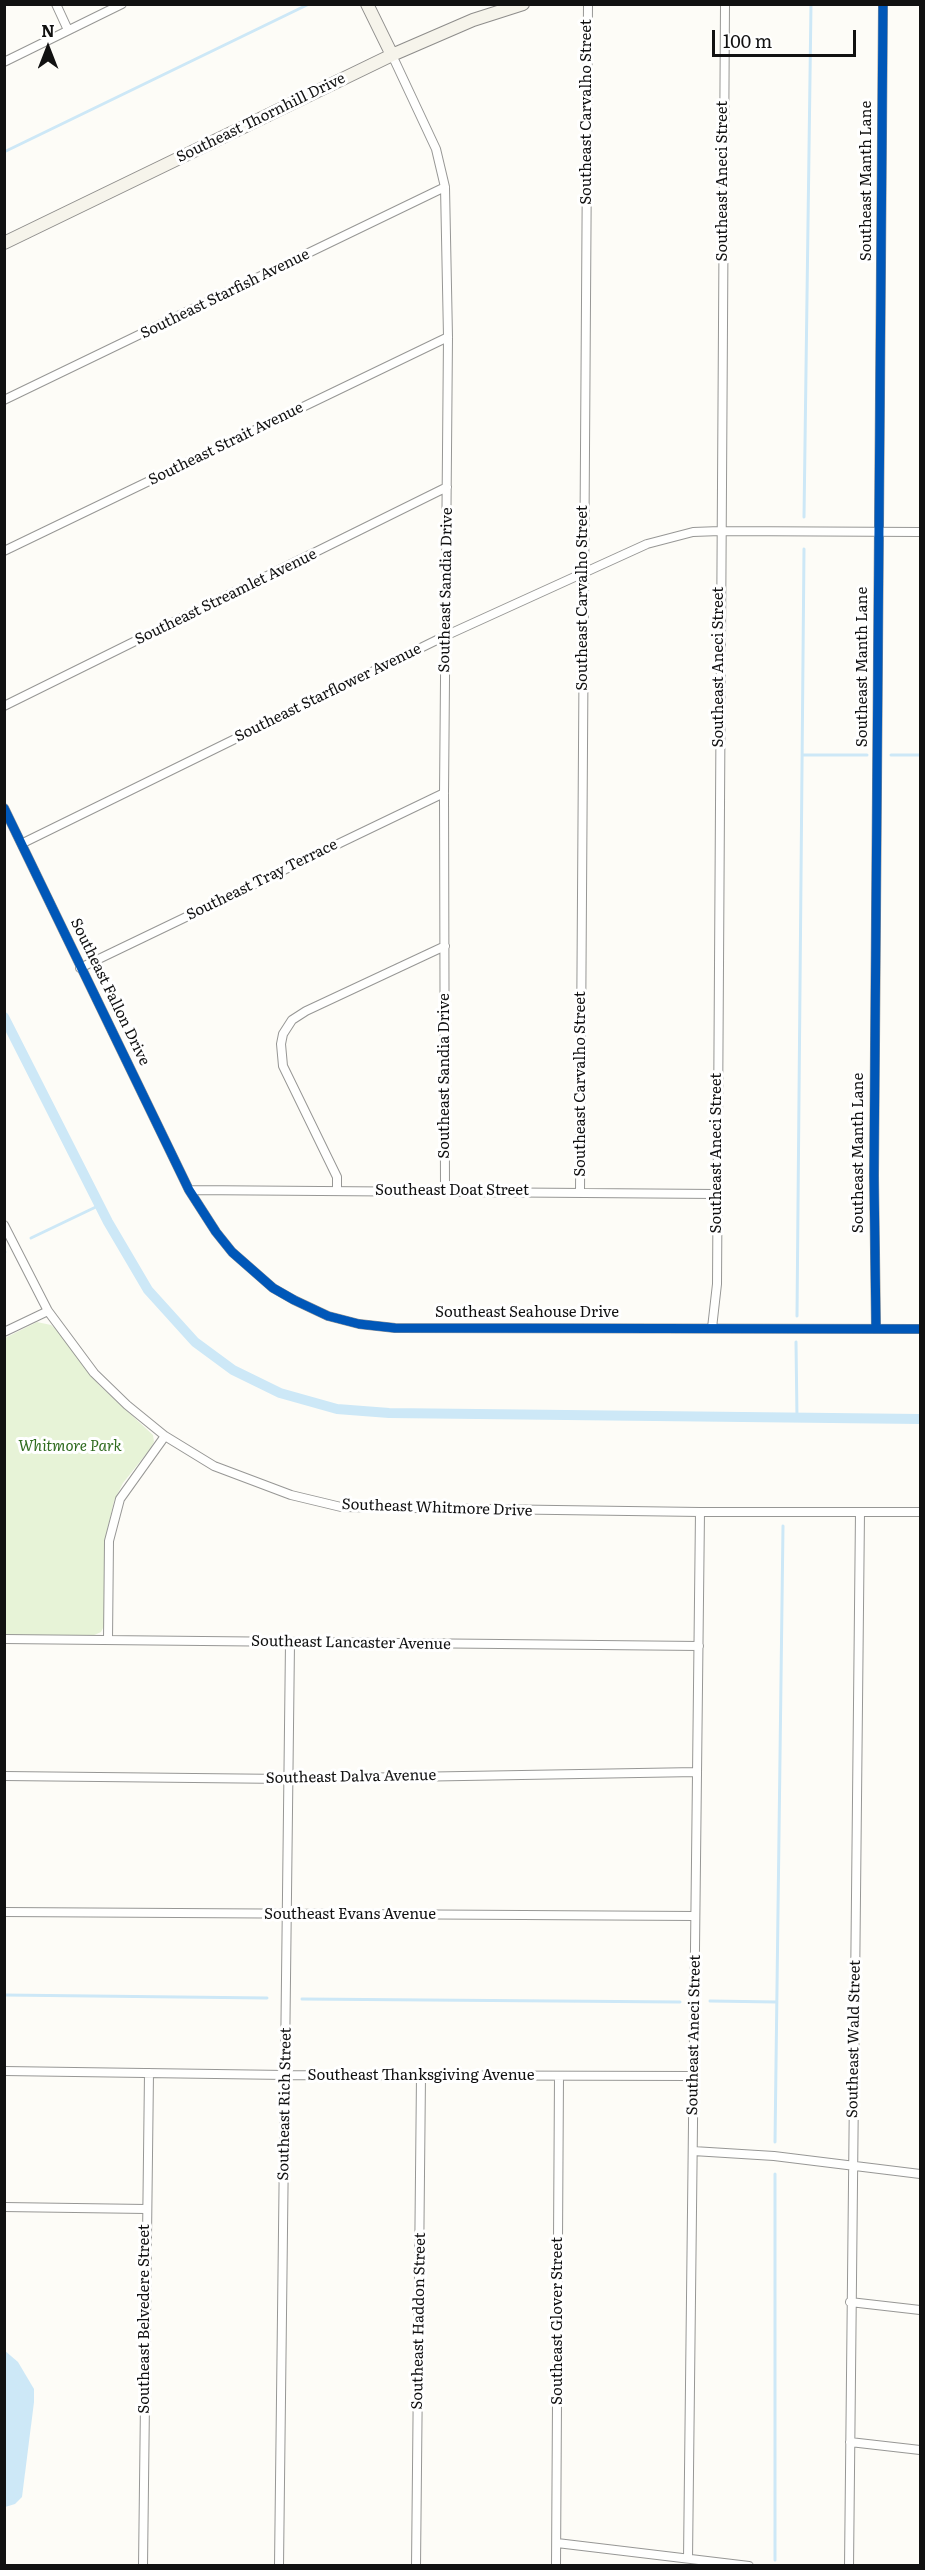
<!DOCTYPE html>
<style>
body{margin:0}
#map{position:relative;width:925px;height:2570px;overflow:hidden;background:#fdfcf7;font-family:Literata,serif}
canvas{display:block}
.frame{position:absolute;inset:0;border:6px solid #111;pointer-events:none}
.north{position:absolute;left:18px;top:18px;width:60px;height:60px;-webkit-text-stroke:4px #fff;paint-order:stroke;rotate:0deg;font-size:16px;font-weight:700;line-height:24px;text-align:center;color:#111}
.north::after{content:'';display:block;margin:auto;width:21px;height:27px;background:#111;clip-path:polygon(50% 0,100% 100%,50% 72%,0 100%)}
.scale{position:absolute;left:712px;top:30px;width:144px;height:27px;box-sizing:border-box;border:3px solid #111;border-top:0;padding-left:8px;font-size:18px;line-height:21px;white-space:nowrap;color:#111;-webkit-text-stroke:4px #fff;paint-order:stroke}
</style>
<div id="map">
<canvas width="925" height="2570"></canvas>
<div class="frame"></div>
<div class="north">N</div>
<div class="scale">100 m</div>
</div>
<script>
const g = document.querySelector('canvas').getContext('2d');
g.lineJoin = 'round';
function fillPath(path, color) {
  g.fillStyle = color;
  g.fill(path, 'evenodd');
}
function toPath(rows) {
  const path = new Path2D();
  for (const r of rows) {
    path.moveTo(r[0], r[1]);
    for (let i = 2; i < r.length; i += 2) path.lineTo(r[i], r[i + 1]);
  }
  return path;
}
function stroke(path, color, width, dash) {
  g.strokeStyle = color;
  g.lineWidth = width;
  g.lineCap = dash ? 'butt' : 'round';
  g.setLineDash(dash || []);
  g.stroke(path);
}
function write(font, color, halo, rows, align = 'center') {
  g.font = font + ' Literata,serif';
  g.lineWidth = 6;
  g.setLineDash([]);
  g.textBaseline = 'middle';
  g.strokeStyle = halo;
  g.fillStyle = color;
  for (const [text, x, y, turn = 0] of rows) {
    g.save();
    g.translate(x, y);
    g.rotate((+turn || 0) * Math.PI / 180);
    g.textAlign = isNaN(turn) ? turn : align;
    if (halo) g.strokeText(text, 0, 0);
    g.fillText(text, 0, 0);
    g.restore();
  }
}
fillPath(toPath([
 [37,1322,51,1325,59,1332,99,1385,153,1435,154,1442,150,1449,123,1483,114,1501,106,1535,104,1626,101,1632,92,1636,5,1635,5,1338]
]), '#e7f3d7');
fillPath(toPath([
 [4,2350,18,2362,34,2389,34,2402,22,2497,15,2504,5,2507]
]), '#cde8f7');
stroke(toPath([
 [4,152,309,4],
 [804,517,811,4],
 [802,755,867,755],
 [891,755,920,755],
 [31,1238,100,1205],
 [4,1253,5,1252],
 [797,1316,804,549],
 [796,1342,797,1418],
 [4,1995,267,1998],
 [302,1999,680,2002],
 [710,2001,777,2002],
 [775,2142,783,1526],
 [775,2174,775,2560]
]), '#cde8f7', 3);
stroke(toPath([
 [4,1017,108,1222,148,1290,195,1342,233,1370,280,1393,337,1409,389,1413,920,1419]
]), '#cde8f7', 10);
const street = toPath([
 [56,4,68,30],
 [392,55,436,149,445,187,448,337,444,793,445,1192],
 [4,62,122,4],
 [4,400,445,187],
 [4,551,448,337],
 [4,706,447,487],
 [4,808,189,1190,216,1232,232,1252,273,1288,294,1300,328,1316,359,1324,395,1328,920,1329],
 [23,843,445,636,647,544,693,532,720,531,920,532],
 [80,968,444,793],
 [337,1189,337,1177,283,1066,281,1044,283,1034,292,1020,306,1011,445,946],
 [189,1190,716,1194],
 [580,1191,588,4],
 [4,1225,48,1311,94,1373,127,1405,165,1436,214,1466,291,1495,341,1507,700,1512,920,1512],
 [712,1328,717,1284,725,4],
 [876,1329,874,1175,883,4],
 [4,1332,48,1311],
 [4,1639,699,1646],
 [108,1639,109,1541,120,1499,165,1436],
 [4,1776,288,1779,697,1772],
 [4,1912,695,1916],
 [4,2071,286,2075,693,2076],
 [693,2151,774,2156,920,2174],
 [4,2207,146,2209],
 [850,2302,920,2310],
 [850,2442,920,2450],
 [557,2543,749,2566],
 [688,2558,700,1512],
 [143,2566,149,2073],
 [279,2566,290,1643],
 [416,2566,421,2076],
 [556,2566,559,2076],
 [849,2566,860,1512]
]);
const secondary = toPath([
 [367,4,392,55],
 [4,243,392,55,473,20,523,4]
]);
stroke(street, '#979795', 10);
stroke(secondary, '#8e8d8b', 14);
stroke(street, '#fffffe', 8);
stroke(secondary, '#f6f4eb', 12);
stroke(toPath([
 [4,808,189,1190,216,1232,232,1252,273,1288,294,1300,328,1316,359,1324,395,1328,920,1329],
 [876,1329,874,1175,883,4]
]), '#0057b8', 9);
write('15px', '#111', '#fff', [
 ["Southeast Carvalho Street",587,112,-90],
 ["Southeast Thornhill Drive",261,118,-26],
 ["Southeast Aneci Street",723,181,-90],
 ["Southeast Manth Lane",867,181,-90],
 ["Southeast Starfish Avenue",225,294,-26],
 ["Southeast Strait Avenue",226,444,-26],
 ["Southeast Sandia Drive",446,590,-89],
 ["Southeast Streamlet Avenue",226,597,-26],
 ["Southeast Carvalho Street",583,598,-90],
 ["Southeast Aneci Street",719,667,-90],
 ["Southeast Manth Lane",863,667,-90],
 ["Southeast Starflower Avenue",328,693,-26],
 ["Southeast Tray Terrace",262,880,-26],
 ["Southeast Fallon Drive",110,992,64],
 ["Southeast Sandia Drive",445,1076,-90],
 ["Southeast Carvalho Street",581,1084,-90],
 ["Southeast Aneci Street",717,1153,-90],
 ["Southeast Manth Lane",859,1153,-90],
 ["Southeast Doat Street",452,1191],
 ["Southeast Seahouse Drive",527,1313],
 ["Southeast Whitmore Drive",437,1508,2],
 ["Southeast Lancaster Avenue",351,1643,1],
 ["Southeast Dalva Avenue",351,1777,-1],
 ["Southeast Evans Avenue",350,1915],
 ["Southeast Aneci Street",694,2035,-89],
 ["Southeast Wald Street",854,2039,-89],
 ["Southeast Thanksgiving Avenue",421,2076],
 ["Southeast Rich Street",285,2104,-89],
 ["Southeast Belvedere Street",145,2319,-90],
 ["Southeast Haddon Street",419,2321,-89],
 ["Southeast Glover Street",558,2321,-90]
]);
write('italic 15px', '#2f6b1f', '#fff', [
 ["Whitmore Park",70,1447]
]);
</script>
